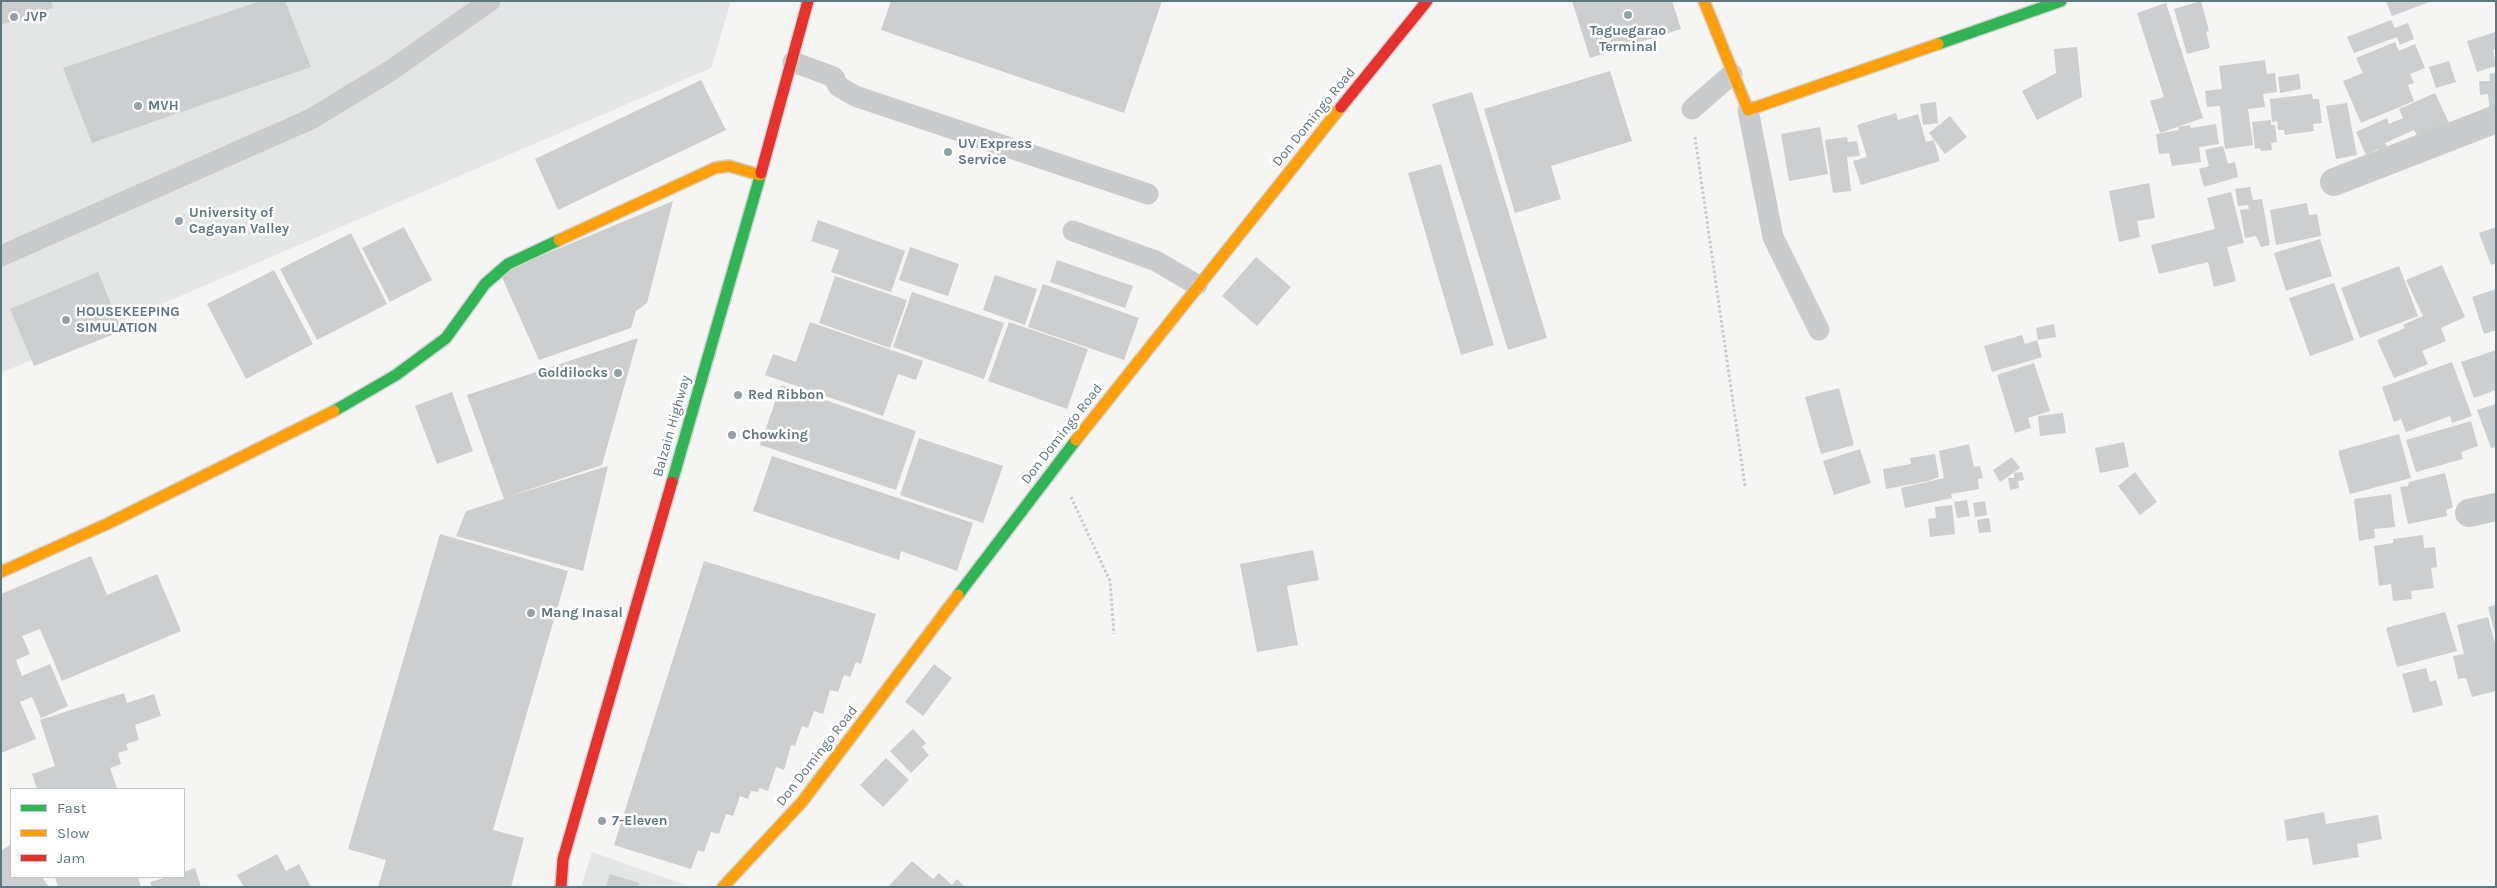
<!DOCTYPE html>
<style>
body{margin:0}
#map{position:relative;width:2497px;height:888px;overflow:hidden;background:#f5f5f4;font-family:Karla,sans-serif}
canvas{display:block}
.frame{position:absolute;inset:0;border:2px solid #60767f;pointer-events:none}
.legend{position:absolute;left:10px;top:788px;width:175px;height:90px;box-sizing:border-box;background:#fff;border:1px solid #bfc8cc;margin:0;padding:6px 9px;list-style:none;font-size:15px;color:#60767f}
.legend li{display:flex;align-items:center;gap:10px;height:25px}
.legend b{width:25px;border:1px solid #bfc8cc}
</style>
<div id="map">
<canvas width="2497" height="888"></canvas>
<div class="frame"></div>
<ul class="legend">
<li><b style="height:6px;background:#30b455"></b>Fast</li>
<li><b style="height:6px;background:#ff9f0a"></b>Slow</li>
<li><b style="height:6px;background:#e5322d"></b>Jam</li>
</ul>
</div>
<script>
const g = document.querySelector('canvas').getContext('2d');
g.lineJoin = 'round';
function fillPath(path, color) {
  g.fillStyle = color;
  g.fill(path, 'evenodd');
}
function toPath(rows) {
  const path = new Path2D();
  for (const r of rows) {
    path.moveTo(r[0], r[1]);
    for (let i = 2; i < r.length; i += 2) path.lineTo(r[i], r[i + 1]);
  }
  return path;
}
function stroke(path, color, width, dash) {
  g.strokeStyle = color;
  g.lineWidth = width;
  g.lineCap = dash ? 'butt' : 'round';
  g.setLineDash(dash || []);
  g.stroke(path);
}
function write(font, color, halo, rows, align = 'center') {
  g.font = font + ' Karla,sans-serif';
  g.lineWidth = 5;
  g.setLineDash([]);
  g.textBaseline = 'middle';
  g.strokeStyle = halo;
  g.fillStyle = color;
  for (const [text, x, y, turn = 0] of rows) {
    g.save();
    g.translate(x, y);
    g.rotate((+turn || 0) * Math.PI / 180);
    g.textAlign = isNaN(turn) ? turn : align;
    if (halo) g.strokeText(text, 0, 0);
    g.fillText(text, 0, 0);
    g.restore();
  }
}
fillPath(toPath([
 [1,1,731,1,711,68,1,373],
 [592,852,686,885,581,887]
]), '#e4e6e5');
fillPath(toPath([
 [1,1,51,1,53,8,1,25],
 [260,1,285,1,311,67,92,143,63,68],
 [891,1,1162,1,1124,113,881,30],
 [1572,1,1672,1,1681,29,1590,58],
 [2201,1,2209,31,2206,32,2210,48,2187,54,2174,9],
 [2386,1,2432,1,2392,16],
 [2166,3,2203,118,2160,133,2150,101,2164,97,2137,13],
 [2391,20,2395,28,2408,23,2414,39,2400,45,2397,37,2354,53,2347,37],
 [2496,32,2496,49,2493,50,2496,66,2477,72,2467,41],
 [2395,42,2399,51,2415,44,2425,68,2410,74,2414,83,2408,85,2414,101,2361,123,2343,81,2363,73,2356,58],
 [2077,47,2082,97,2037,120,2022,91,2056,73,2054,49],
 [2265,60,2267,74,2275,73,2277,92,2263,94,2265,107,2248,109,2253,145,2225,149,2220,106,2207,107,2205,91,2222,89,2219,66],
 [2449,61,2456,82,2436,88,2429,67],
 [1610,71,1632,141,1551,166,1561,199,1515,213,1484,109],
 [2496,73,2496,114,2490,115,2488,94,2480,95,2479,81,2490,81,2489,74],
 [2299,74,2301,89,2280,93,2278,77],
 [701,80,726,130,558,210,535,159],
 [1472,92,1547,338,1508,350,1432,104],
 [2435,93,2451,127,2420,141,2414,130,2385,143,2392,157,2383,161,2378,149,2366,155,2356,132,2387,118,2389,124,2403,118,2399,109],
 [2312,94,2313,99,2319,99,2322,123,2313,124,2314,131,2285,135,2284,130,2278,130,2277,121,2272,122,2270,99],
 [1936,102,1938,123,1923,125,1920,104],
 [2347,103,2357,155,2336,159,2326,106],
 [1896,113,1898,120,1918,114,1926,142,1934,140,1940,161,1861,185,1853,161,1867,157,1857,125],
 [1950,116,1967,137,1945,154,1929,133],
 [2271,120,2271,125,2275,125,2277,142,2271,143,2272,150,2261,151,2260,148,2255,149,2252,122],
 [2216,124,2219,144,2199,147,2201,162,2172,166,2169,153,2159,154,2156,134,2179,130,2178,127,2190,125,2191,128],
 [1820,127,1828,174,1789,181,1781,134],
 [1847,137,1848,142,1857,141,1860,156,1847,157,1851,191,1833,193,1825,140],
 [2223,146,2228,164,2235,162,2238,177,2204,187,2199,169,2209,166,2205,150],
 [1441,164,1494,345,1461,355,1408,173],
 [2149,183,2155,218,2137,221,2140,237,2119,242,2109,191],
 [2250,187,2253,200,2262,199,2270,245,2261,247,2256,236,2245,238,2240,210,2249,209,2248,205,2238,206,2235,189],
 [2231,192,2244,243,2227,247,2236,281,2214,287,2208,262,2159,274,2151,245,2215,229,2207,198],
 [673,201,647,303,636,311,631,328,539,360,500,273],
 [2307,203,2309,215,2317,214,2321,236,2276,245,2270,210],
 [818,220,905,251,891,292,831,272,839,250,811,241],
 [404,227,432,280,390,302,362,248],
 [2496,227,2496,263,2491,265,2479,233],
 [351,233,387,304,317,340,280,269],
 [2320,239,2332,276,2286,291,2274,253],
 [910,247,959,264,948,296,899,280],
 [1256,257,1291,287,1257,326,1222,296],
 [1057,260,1133,286,1125,308,1050,282],
 [2442,265,2465,317,2441,328,2446,341,2422,351,2428,364,2394,378,2377,340,2405,328,2403,325,2423,316,2406,280],
 [2399,266,2418,316,2360,338,2341,288],
 [274,270,313,344,246,379,207,304],
 [98,272,122,331,34,366,10,309],
 [995,275,1037,289,1025,325,983,310],
 [835,276,907,300,890,348,819,323],
 [2334,283,2354,340,2310,356,2289,298],
 [1043,284,1139,318,1124,360,1028,327],
 [2496,289,2496,330,2484,334,2472,297],
 [912,292,1004,323,984,379,893,347],
 [810,322,923,361,916,380,898,374,883,416,765,375,773,354,796,362],
 [1009,322,1088,349,1067,409,988,381],
 [2054,324,2056,337,2038,340,2036,328],
 [2022,335,2025,344,2037,340,2042,357,1992,372,1984,346],
 [638,338,602,465,507,497,608,466,583,571,456,536,466,511,504,499,467,395],
 [2496,350,2496,390,2474,398,2461,362],
 [2452,362,2472,416,2452,423,2450,416,2406,432,2401,419,2394,422,2382,387],
 [2034,363,2050,411,2028,418,2031,428,2015,433,1997,375],
 [781,385,916,431,896,490,760,445],
 [1839,388,1854,445,1821,454,1805,397],
 [452,392,473,451,437,464,415,406],
 [2496,404,2496,447,2491,448,2477,410],
 [2063,413,2066,433,2040,436,2038,416],
 [2471,421,2478,446,2461,452,2463,459,2416,472,2406,440],
 [2399,434,2411,478,2350,494,2338,451],
 [919,438,1003,466,983,523,900,495],
 [2124,442,2129,467,2100,473,2095,448],
 [1969,444,1974,467,1980,466,1983,478,1978,479,1979,489,1951,494,1952,498,1905,508,1901,488,1944,478,1939,451],
 [1860,449,1871,483,1834,495,1823,461],
 [1935,454,1939,477,1928,481,1886,489,1883,469,1911,464,1910,458],
 [772,456,973,523,957,571,901,551,899,560,753,511],
 [2012,457,2020,468,2000,482,1993,470],
 [2022,472,2024,480,2018,481,2019,488,2010,490,2008,478,2014,478,2014,473],
 [2135,472,2157,502,2140,515,2118,486],
 [2445,473,2453,507,2446,510,2447,516,2408,524,2400,487,2408,486,2409,482],
 [2391,494,2395,527,2374,529,2375,538,2359,541,2354,499],
 [1967,500,1970,516,1957,518,1954,502],
 [1985,501,1987,515,1975,517,1973,503],
 [1952,505,1955,534,1930,537,1928,519,1936,518,1935,507],
 [1989,518,1991,532,1979,533,1977,520],
 [440,534,568,571,493,830,524,838,511,887,378,887,386,860,348,849],
 [2423,535,2424,548,2435,547,2437,567,2431,568,2434,588,2411,591,2412,599,2393,601,2391,584,2379,586,2374,546,2393,543,2393,539],
 [1313,550,1319,580,1287,586,1298,645,1257,652,1240,564],
 [91,556,107,595,157,574,181,631,62,681,40,629,22,636,30,654,16,660,22,676,50,664,68,706,41,718,32,697,20,702,36,739,1,753,1,594],
 [704,561,876,614,861,664,856,662,850,677,844,675,838,692,830,690,823,714,814,711,808,728,802,726,795,746,791,745,784,770,776,767,768,791,759,788,758,792,751,791,748,799,740,796,733,816,726,814,719,834,711,832,704,852,698,850,691,869,614,845],
 [2496,605,2496,634,2495,634,2488,607],
 [2445,612,2457,651,2397,667,2386,628],
 [2488,617,2496,647,2496,691,2472,697,2466,678,2458,679,2453,656,2464,654,2457,625],
 [934,664,952,678,923,716,905,702],
 [2426,668,2430,682,2436,680,2443,705,2413,713,2402,674],
 [124,693,127,703,154,694,161,716,135,725,139,740,126,744,128,750,118,753,121,764,110,768,117,788,37,789,32,774,55,766,40,720],
 [913,729,926,743,922,747,929,755,911,773,890,751],
 [886,758,909,780,883,807,860,785],
 [2324,812,2326,824,2378,815,2382,839,2357,844,2359,857,2313,865,2308,838,2287,841,2284,820],
 [11,844,11,877,42,877,49,887,1,887,1,851],
 [277,854,286,871,299,864,311,887,244,887,237,875],
 [912,861,933,879,939,873,952,885,957,879,965,887,888,887],
 [195,868,201,887,152,887,150,882,168,877,184,877,184,872],
 [610,874,639,883,638,887,606,887],
 [55,877,138,877,141,887,58,887]
]), '#cccecf');
const fast = toPath([
 [1938,44,2061,1],
 [334,411,396,375,446,338,485,284,508,264,559,240],
 [672,482,761,173],
 [958,595,1076,440]
]);
const slow = toPath([
 [1704,1,1748,110,1938,44],
 [559,240,715,168,729,166,760,175],
 [1076,440,1341,107],
 [1,572,109,523,334,411],
 [723,887,802,802,958,595]
]);
const jam = toPath([
 [1341,107,1427,1],
 [761,173,808,1],
 [561,887,563,859,672,482]
]);
stroke(fast, '#d2d3d3', 14);
stroke(slow, '#d2d3d3', 14);
stroke(jam, '#d2d3d3', 14);
stroke(toPath([
 [1695,137,1745,486],
 [1071,497,1110,581,1114,634]
]), '#c7c9ca', 3, [2.5, 2.5]);
stroke(toPath([
 [793,62,834,77,838,86,855,96,1148,194],
 [1692,109,1732,74],
 [1748,110,1773,237,1819,330],
 [1073,231,1156,261,1197,285],
 [1,256,311,119,390,71,490,1]
]), '#cacbcc', 21);
stroke(toPath([
 [2334,182,2496,119],
 [2469,513,2496,507]
]), '#cacbcc', 28);
stroke(fast, '#30b455', 11);
stroke(slow, '#ff9f0a', 11);
stroke(jam, '#e5322d', 11);
for (const [x, y, r, color] of [
 [1628,15,5,"#94a2a8"],
 [14,17,5,"#94a2a8"],
 [138,106,5,"#94a2a8"],
 [948,152,5,"#94a2a8"],
 [179,221,5,"#94a2a8"],
 [66,320,5,"#94a2a8"],
 [618,373,5,"#94a2a8"],
 [738,395,5,"#94a2a8"],
 [732,435,5,"#94a2a8"],
 [531,613,5,"#94a2a8"],
 [602,821,5,"#94a2a8"]
]) {
  const dot = new Path2D();
  dot.arc(x, y, r, 0, 2 * Math.PI);
  g.fillStyle = color;
  g.fill(dot);
  stroke(dot, '#fff', 2);
}
write('bold 14px', '#60767f', '#fff', [
 ["JVP",24,17],
 ["Taguegarao",1628,31,"center"],
 ["Terminal",1628,47,"center"],
 ["MVH",148,106],
 ["UV Express",958,144],
 ["Service",958,160],
 ["University of",189,213],
 ["Cagayan Valley",189,229],
 ["HOUSEKEEPING",76,312],
 ["SIMULATION",76,328],
 ["Goldilocks",608,373,"right"],
 ["Red Ribbon",748,395],
 ["Chowking",742,435],
 ["Mang Inasal",541,613],
 ["7-Eleven",612,821]
], 'left');
write('14px', '#60767f', '#fff', [
 ["Don Domingo Road",1314,117,-51],
 ["Balzain Highway",672,426,-74],
 ["Don Domingo Road",1062,434,-52],
 ["Don Domingo Road",817,756,-52]
]);
</script>
